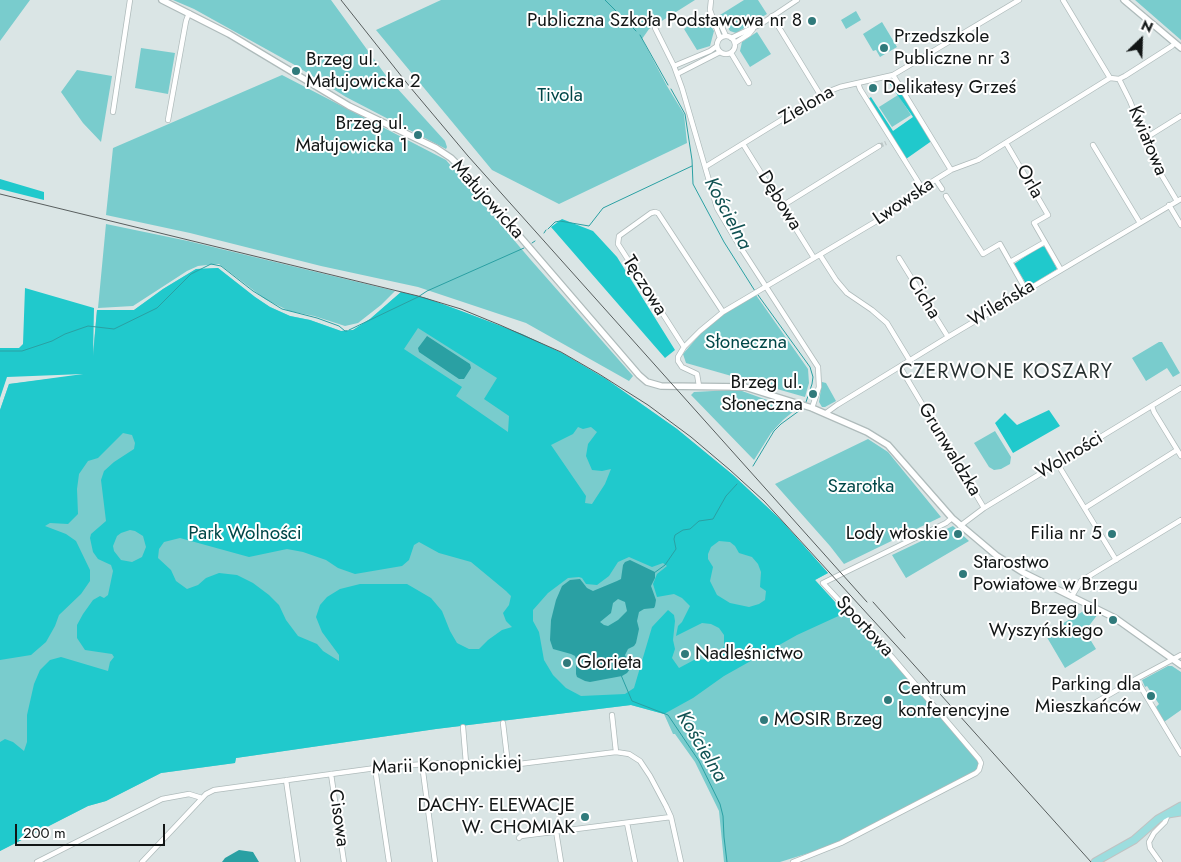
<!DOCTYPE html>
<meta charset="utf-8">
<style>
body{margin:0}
#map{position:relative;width:1181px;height:862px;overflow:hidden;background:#dae5e5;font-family:Jost,sans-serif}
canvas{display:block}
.north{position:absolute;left:1116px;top:15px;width:50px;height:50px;-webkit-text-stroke:4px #fff;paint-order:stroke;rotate:24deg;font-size:14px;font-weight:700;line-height:20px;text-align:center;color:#121616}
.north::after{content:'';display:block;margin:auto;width:18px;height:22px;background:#121616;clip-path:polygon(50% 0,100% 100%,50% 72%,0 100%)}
.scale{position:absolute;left:15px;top:824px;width:150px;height:22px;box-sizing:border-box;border:2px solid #121616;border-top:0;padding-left:6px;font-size:15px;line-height:18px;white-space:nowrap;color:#121616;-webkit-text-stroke:4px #fff;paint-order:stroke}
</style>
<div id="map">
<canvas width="1181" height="862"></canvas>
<div class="north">N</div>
<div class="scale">200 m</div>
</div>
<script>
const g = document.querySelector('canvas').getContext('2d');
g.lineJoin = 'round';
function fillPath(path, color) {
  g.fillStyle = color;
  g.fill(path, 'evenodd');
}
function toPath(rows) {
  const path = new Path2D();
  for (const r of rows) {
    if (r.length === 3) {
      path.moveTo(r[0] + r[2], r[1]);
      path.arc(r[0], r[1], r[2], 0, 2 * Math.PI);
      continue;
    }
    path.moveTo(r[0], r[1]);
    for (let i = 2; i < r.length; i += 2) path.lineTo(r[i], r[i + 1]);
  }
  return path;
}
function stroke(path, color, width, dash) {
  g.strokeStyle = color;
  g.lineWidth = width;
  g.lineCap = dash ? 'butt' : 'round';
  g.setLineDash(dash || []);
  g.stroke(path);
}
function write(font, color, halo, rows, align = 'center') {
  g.font = font + ' Jost,sans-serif';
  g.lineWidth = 4;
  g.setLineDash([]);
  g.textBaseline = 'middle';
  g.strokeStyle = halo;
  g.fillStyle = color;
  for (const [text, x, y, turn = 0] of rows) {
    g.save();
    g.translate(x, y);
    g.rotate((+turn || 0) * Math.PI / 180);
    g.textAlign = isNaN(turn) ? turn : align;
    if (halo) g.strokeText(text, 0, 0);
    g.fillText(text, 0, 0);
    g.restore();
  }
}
fillPath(toPath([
 [0,0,30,0,0,41],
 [173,0,331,0,387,77,445,141,447,147,446,149,346,97,293,64,194,9],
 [441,0,695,0,649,29,642,39,667,86,684,114,687,143,559,204,492,170,376,30],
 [744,0,758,0,767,14,736,33,730,31,720,15],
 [1135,0,1181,0,1181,40],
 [856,11,861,20,846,29,841,20],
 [704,15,714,31,710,46,697,50,684,29],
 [882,22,897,47,880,57,876,50,873,51,863,34],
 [757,32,771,54,750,67,740,51,742,42],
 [141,48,175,53,168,94,135,88],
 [77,70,112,76,101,142,83,123,61,92],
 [282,75,446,160,530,259,633,376,629,381,526,323,418,287,321,266,190,233,106,215,113,148],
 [898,95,911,115,892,127,879,107],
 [106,224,188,241,395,291,381,305,358,323,345,326,314,316,289,311,265,299,219,264,207,265,198,266,187,271,133,306,98,308],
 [218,268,255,297,270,307,290,316,310,320,341,331,353,330,370,319,401,292,426,298,522,334,562,353,606,379,677,429,733,475,781,520,828,573,815,580,845,613,859,621,981,763,979,770,841,843,780,862,724,862,719,811,695,762,675,734,673,734,664,714,631,705,436,729,236,758,235,763,161,773,106,801,88,806,0,851,0,410,9,384,91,374,97,310,134,310,163,289,196,269],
 [756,295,808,369,809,383,805,397,686,363,683,354,707,326,723,313],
 [1159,342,1162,342,1180,373,1173,377,1167,368,1146,381,1132,358],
 [822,382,826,383,836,401,825,407,822,407,819,402],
 [732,390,742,391,795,410,783,420,771,433,754,460,691,395,694,392],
 [995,431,1011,457,1010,464,1001,469,994,470,989,467,974,443],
 [868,439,888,452,941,517,844,564,830,546,775,484],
 [953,526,969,541,906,578,892,555],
 [1087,609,1098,614,1085,631,1096,649,1065,668,1045,634],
 [1168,666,1172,666,1181,672,1181,710,1164,722,1156,707,1159,704,1147,686,1145,687,1142,680]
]), '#79cccd');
fillPath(toPath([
 [893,81,933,140,906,159,868,99,871,97,893,131,913,117,889,83],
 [0,179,44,192,44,200,0,189],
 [562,219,593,231,617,257,675,350,665,358,551,227],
 [1041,246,1046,247,1057,269,1028,287,1014,264],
 [218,268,255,297,270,307,290,316,310,320,341,331,353,330,370,319,401,292,426,298,464,312,522,334,562,353,606,379,677,429,733,475,781,520,828,573,815,580,845,613,797,635,724,676,693,698,664,714,631,705,436,729,236,758,235,763,161,773,106,801,88,806,0,851,0,742,5,739,13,742,24,751,27,742,27,715,34,684,40,670,50,660,61,657,108,671,110,662,114,657,112,654,85,650,77,638,77,625,83,614,93,600,100,596,104,598,108,595,113,571,111,565,98,559,93,552,90,538,91,534,106,521,101,480,104,471,114,462,134,449,135,443,132,435,123,433,98,458,88,461,79,474,77,489,78,514,68,524,50,523,45,526,66,534,76,541,90,570,90,581,81,594,59,615,55,626,46,642,31,655,0,660,0,410,9,384,83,374,7,377,0,398,0,348,19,348,23,344,25,288,94,308,93,356,97,310,134,310,163,289,196,269],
 [418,328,497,378,484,399,509,416,508,432,456,396,462,387,404,349],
 [578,427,583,429,591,427,597,432,588,444,586,456,592,470,602,471,611,469,605,484,592,504,585,503,586,496,551,445,573,434],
 [130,530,135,531,143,536,146,547,142,557,132,562,121,560,114,551,113,546,117,536,121,533],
 [180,538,249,557,287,549,303,552,326,560,338,568,355,574,402,566,409,560,414,545,419,542,439,553,471,562,506,591,511,596,509,605,503,613,506,621,512,627,502,630,488,640,479,649,469,649,457,643,450,631,442,611,431,598,407,584,360,584,340,589,327,597,320,605,316,617,322,632,339,655,339,661,323,651,317,644,298,636,286,620,279,605,269,595,253,583,237,575,219,573,206,578,198,585,187,589,176,581,171,570,158,558,159,549,164,542],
 [719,541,730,542,735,546,739,553,752,557,758,564,761,572,760,587,766,591,765,600,759,604,749,607,730,603,717,595,710,581,713,567,708,559,708,554,711,547],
 [629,557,652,567,663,563,667,566,657,574,653,584,657,597,674,594,682,598,690,606,682,622,678,626,676,636,702,623,711,624,719,628,724,635,724,646,720,654,711,659,694,660,679,668,672,658,675,649,673,640,675,621,674,615,668,610,652,627,634,688,625,694,581,696,566,688,553,675,544,660,539,632,533,621,533,610,548,593,568,578,579,577,582,578,586,584,597,585,609,576,618,562],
 [1049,410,1060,426,1013,453,995,423,1005,413,1017,425]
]), '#20c9cc');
fillPath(toPath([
 [427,336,470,364,471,368,464,379,459,379,419,352,418,348],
 [630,560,655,572,655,578,651,586,656,600,655,606,654,608,644,609,639,612,637,621,639,629,636,643,634,646,628,649,625,655,630,665,630,669,627,673,622,676,590,682,585,681,577,677,576,674,576,659,575,656,571,654,553,649,550,640,551,620,556,600,562,586,570,580,580,579,587,588,593,591,617,581,621,579,623,565,625,562],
 [618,599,625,602,627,611,618,620,608,626,604,625,600,622,611,613,613,603],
 [239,850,253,852,259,862,222,862,225,858]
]), '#2aa0a3');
stroke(toPath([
 [605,0,636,31],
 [640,35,668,85],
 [671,89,685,114,692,160,693,184,724,242,755,291],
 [548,229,555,222,560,221,589,226,603,208,692,166],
 [544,233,546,230],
 [532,243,535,241],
 [758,295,810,367,813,377,812,384,805,405],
 [349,330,418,297,427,291,524,248],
 [0,351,22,351,52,341,65,334,88,326,114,329,157,308,191,274,211,264,221,266,253,291,282,309,317,318,339,326,345,331,347,331],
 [753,466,774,431,781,424,803,408],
 [654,573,665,565,676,549,674,539,675,535,683,530,690,529,699,521,713,519,726,496,737,484],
 [621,675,632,701,668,715,699,761,720,804,723,816,724,837,727,862]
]), '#2aa0a3', 1);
stroke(toPath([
 [879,146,886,143]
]), '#bcc6c6', 4.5, [4.5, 2]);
const minor = toPath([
 [711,0,710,10,720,38],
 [1063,0,1110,78],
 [772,16,821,96],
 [715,19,720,23,726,36],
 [655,28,674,66,682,88,717,208,739,245,818,367,819,387,812,408],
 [726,45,9],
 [731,38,761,24,797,0],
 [735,43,749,34,753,29],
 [731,53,749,83],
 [674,66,710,51,717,46],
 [677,74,720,52],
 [893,75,951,170],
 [1119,79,1130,101,1155,164,1177,201],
 [858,83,860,89,922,188],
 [113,112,130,0],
 [168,120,186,21,189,13],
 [1144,139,1181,116],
 [1006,143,1048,215,1034,223,1061,270],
 [743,144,814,258],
 [1093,145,1140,223],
 [705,167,827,92,840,87,893,75,1019,0],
 [936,180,942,189],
 [946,196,983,254,1000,244,1026,290],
 [1169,205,1181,225],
 [782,206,879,146],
 [820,255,836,280,847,293,872,310,887,323,910,361],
 [899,258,948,337],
 [1010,262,1045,242],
 [684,347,618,244,619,236,651,213,655,212,658,213,723,312],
 [900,367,984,508],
 [699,386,697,374,682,367,678,361,678,357,684,347,700,331,723,312,907,203,922,188,951,170,978,160,1110,78,1119,79,1125,76,1172,46,1175,43],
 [1152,406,1154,412,1181,456],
 [826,413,837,405,948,337,1181,199],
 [1057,463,1116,560],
 [1085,508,1177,450],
 [960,526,984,508,1181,388],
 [1072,596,1081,581,1181,520],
 [1136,679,1181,754],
 [1081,711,1136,679,1181,655],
 [612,715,616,752],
 [503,723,508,765],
 [463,727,466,763],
 [422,764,435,862],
 [375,768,389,862],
 [331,774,344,862],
 [286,780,298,862],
 [627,823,635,862],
 [556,831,561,862],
 [519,838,521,836,671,817],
 [37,862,162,799,189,794,202,798],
 [142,862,206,794,214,790,383,767,441,763,519,764,616,752,629,754,640,761,650,776,666,806,671,817,681,862],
 [793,862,841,843,976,773,979,770,981,763,979,759,892,657,823,583,946,523,952,518],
 [1160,862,1150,848,1149,842,1154,833,1165,822,1168,814]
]);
const tertiary = toPath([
 [162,0,229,34,349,106,436,148,451,158,461,168,639,375,647,382,661,386,745,387,812,408,867,432,888,445,952,518,997,556,1024,573,1115,618,1181,665],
 [1124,0,1181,48]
]);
const primary = toPath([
 [1168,814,1181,812],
 [1095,862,1134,840,1158,819,1181,806]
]);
stroke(minor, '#afbbbb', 6);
stroke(tertiary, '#afbbbb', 8);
stroke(primary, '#c1c2c2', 9);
stroke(minor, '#fff', 4.5);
stroke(tertiary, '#fff', 5.5);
stroke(primary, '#9cddde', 7);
stroke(toPath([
 [341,0,410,87,468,156,867,602],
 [0,194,418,296,461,309,500,325,561,352,599,374,648,405,691,437,730,470,764,501,905,655,1091,862],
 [873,602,905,638]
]), '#585e5e', 1);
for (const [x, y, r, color] of [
 [812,21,5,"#307a7b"],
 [884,48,5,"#307a7b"],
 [296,71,5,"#307a7b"],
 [873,88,5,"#307a7b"],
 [418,135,5,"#307a7b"],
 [813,394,5,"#307a7b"],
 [958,534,5,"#307a7b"],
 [1112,534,5,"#307a7b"],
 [963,574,5,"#307a7b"],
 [1113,620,5,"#307a7b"],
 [685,654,5,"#307a7b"],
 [567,663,5,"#307a7b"],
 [1151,696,5,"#307a7b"],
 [888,700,5,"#307a7b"],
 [764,720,5,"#307a7b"],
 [585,817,5,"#307a7b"]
]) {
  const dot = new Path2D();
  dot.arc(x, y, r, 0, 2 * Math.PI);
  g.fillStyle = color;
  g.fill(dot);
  stroke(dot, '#fff', 2);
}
write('19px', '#121616', '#fff', [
 ["Publiczna Szkoła Podstawowa nr 8",802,21],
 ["Przedszkole",894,37,"left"],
 ["Publiczne nr 3",894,59,"left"],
 ["Brzeg ul.",306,60,"left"],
 ["Małujowicka 2",306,82,"left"],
 ["Delikatesy Grześ",883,88,"left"],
 ["Brzeg ul.",408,124],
 ["Małujowicka 1",408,146],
 ["Brzeg ul.",803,383],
 ["Słoneczna",803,405],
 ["Lody włoskie",948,534],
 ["Filia nr 5",1102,534],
 ["Starostwo",973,563,"left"],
 ["Powiatowe w Brzegu",973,585,"left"],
 ["Brzeg ul.",1103,609],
 ["Wyszyńskiego",1103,631],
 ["Nadleśnictwo",695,654,"left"],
 ["Glorieta",577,663,"left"],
 ["Parking dla",1141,685],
 ["Mieszkańców",1141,707],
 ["Centrum",898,689,"left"],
 ["konferencyjne",898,711,"left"],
 ["MOSIR Brzeg",774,720,"left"],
 ["DACHY- ELEWACJE",575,806],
 ["W. CHOMIAK",575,828]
], 'right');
write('19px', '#004748', '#fff', [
 ["Tivola",560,96],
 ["Słoneczna",746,343],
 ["Szarotka",861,487],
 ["Park Wolności",245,534]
]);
write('19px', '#121616', '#fff', [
 ["Zielona",807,106,-30],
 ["Kwiatowa",1147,141,67],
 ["Orla",1029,182,60],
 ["Małujowicka",487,200,48],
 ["Dębowa",779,201,58],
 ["Lwowska",904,202,-34],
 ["Tęczowa",644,286,58],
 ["Cicha",923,298,58],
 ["Wileńska",1002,304,-31],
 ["Grunwaldzka",949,450,59],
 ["Wolności",1070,456,-31],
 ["Sportowa",864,627,47],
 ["Marii Konopnickiej",447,766,-2],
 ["Cisowa",338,818,82]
]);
write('italic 20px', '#115253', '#fff', [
 ["Kościelna",727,214,62],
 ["Kościelna",701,747,59]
]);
g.letterSpacing = '1px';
write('20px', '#293232', '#fff', [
 ["CZERWONE KOSZARY",1006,373]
]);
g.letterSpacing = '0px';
</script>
